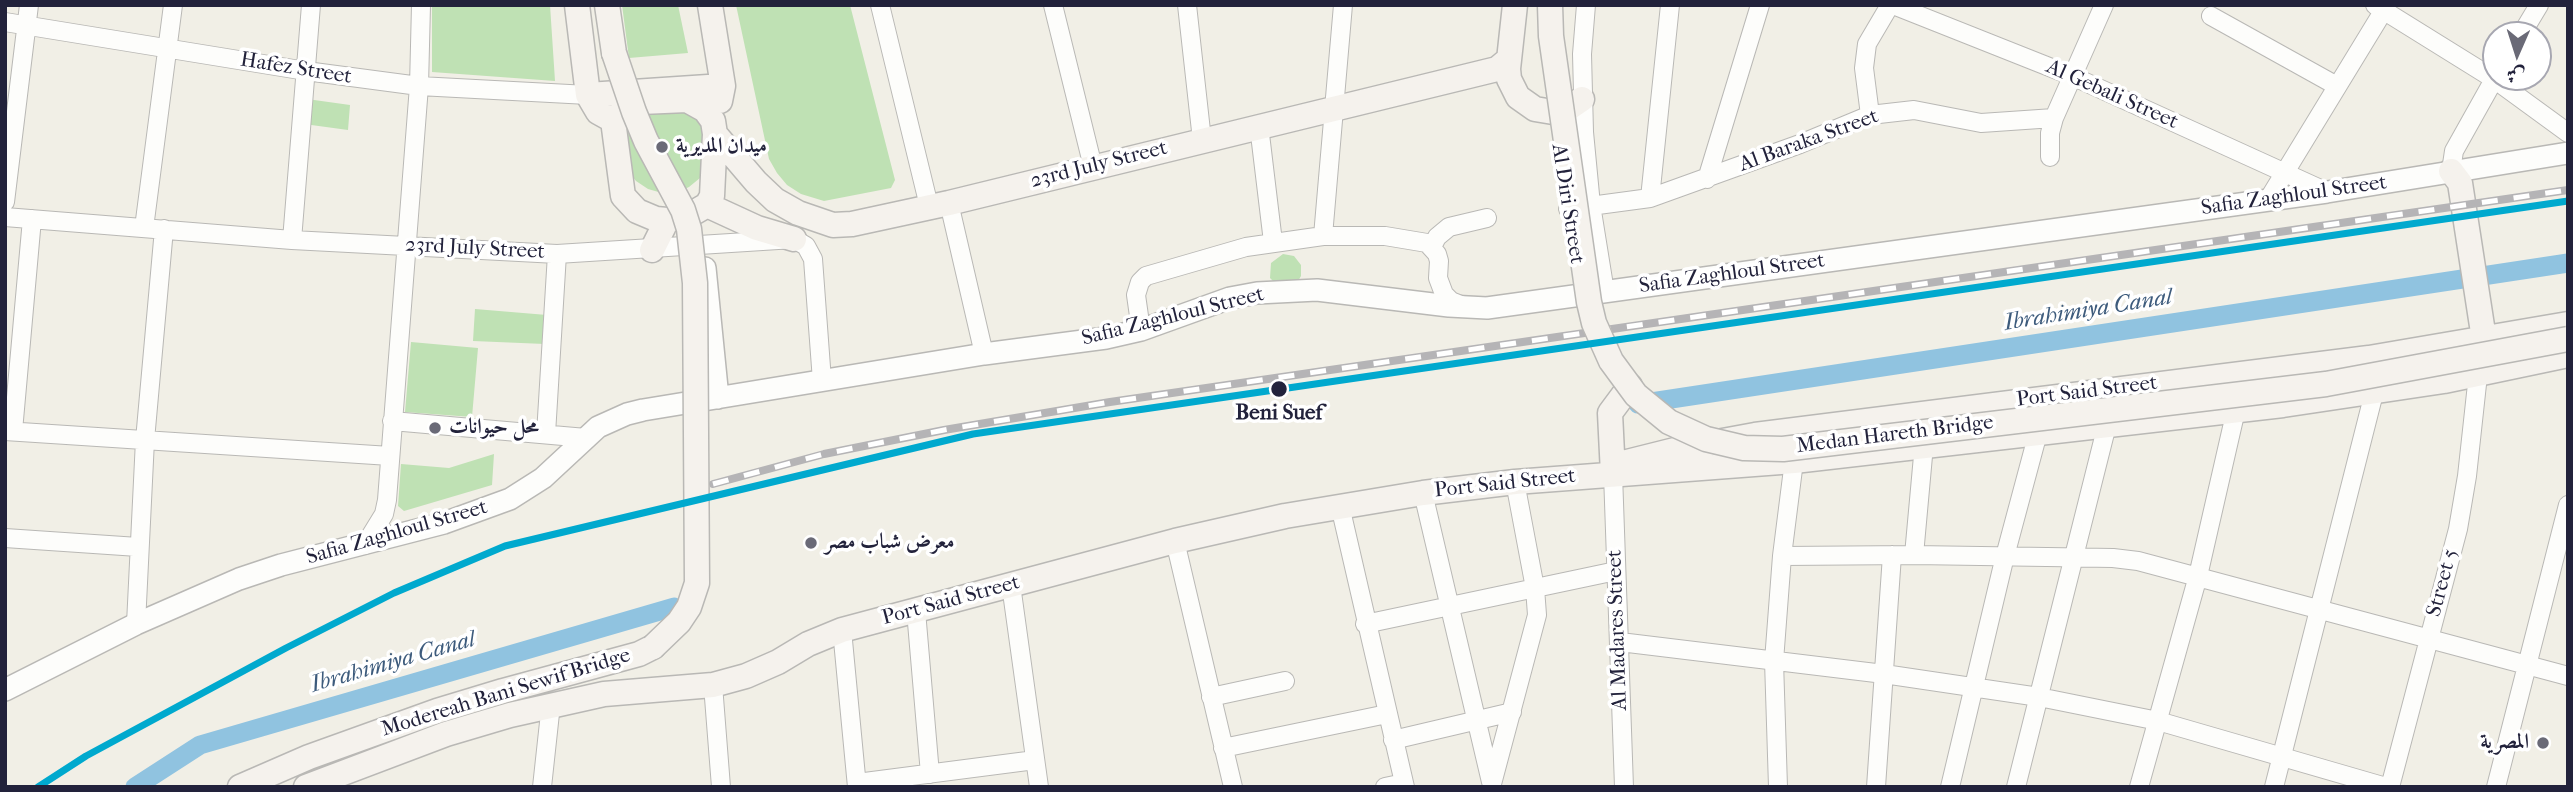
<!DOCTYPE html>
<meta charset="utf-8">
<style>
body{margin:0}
#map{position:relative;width:2573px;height:792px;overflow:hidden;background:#f1efe6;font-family:"IM FELL French Canon",Amiri,serif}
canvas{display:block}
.frame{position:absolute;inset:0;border:7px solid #22223b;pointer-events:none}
.north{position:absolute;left:2482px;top:21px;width:70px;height:70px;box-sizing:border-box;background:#fff;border:2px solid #a7a7b1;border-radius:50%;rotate:183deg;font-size:19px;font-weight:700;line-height:28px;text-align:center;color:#22223b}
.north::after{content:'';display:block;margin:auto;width:24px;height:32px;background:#6a6a77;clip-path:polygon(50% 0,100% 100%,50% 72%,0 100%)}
</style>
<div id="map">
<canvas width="2573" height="792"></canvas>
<div class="frame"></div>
<div class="north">ش</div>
</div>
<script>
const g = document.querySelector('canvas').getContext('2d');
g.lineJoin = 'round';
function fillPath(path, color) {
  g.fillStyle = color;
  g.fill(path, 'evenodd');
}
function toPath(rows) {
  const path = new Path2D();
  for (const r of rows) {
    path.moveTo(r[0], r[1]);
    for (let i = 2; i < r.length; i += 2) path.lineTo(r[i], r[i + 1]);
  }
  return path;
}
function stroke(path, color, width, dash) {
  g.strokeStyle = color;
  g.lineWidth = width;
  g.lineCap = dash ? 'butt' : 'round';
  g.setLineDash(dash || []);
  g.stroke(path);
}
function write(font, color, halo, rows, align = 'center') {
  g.font = font + ' "IM FELL French Canon",Amiri,serif';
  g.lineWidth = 7;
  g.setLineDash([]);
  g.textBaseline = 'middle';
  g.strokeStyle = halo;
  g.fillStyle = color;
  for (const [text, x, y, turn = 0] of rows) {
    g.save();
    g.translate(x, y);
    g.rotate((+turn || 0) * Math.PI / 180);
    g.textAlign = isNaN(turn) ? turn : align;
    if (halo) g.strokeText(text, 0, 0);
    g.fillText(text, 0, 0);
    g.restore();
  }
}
fillPath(toPath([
 [432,5,550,5,555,81,432,72],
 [622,5,678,5,688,53,629,58],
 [736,5,850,5,895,180,891,188,824,201,801,194,787,185,777,173,769,159],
 [307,99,350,105,348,130,304,124],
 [679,108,692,115,702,125,707,166,700,178,689,187,676,193,662,193,648,189,636,181,627,170,624,142,629,128,650,110],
 [1283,254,1294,256,1301,265,1301,276,1298,281,1274,282,1270,278,1271,263],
 [475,309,547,315,545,344,473,341],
 [411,342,478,348,472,417,405,412],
 [494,454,492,485,404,511,398,506,401,464,449,468]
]), '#bfe1b4');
stroke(toPath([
 [1638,404,2568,263],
 [135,787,200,745,674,607]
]), '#90c3e0', 19);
const minor = toPath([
 [880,5,929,206],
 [1053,5,1093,167],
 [1187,5,1202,140],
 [1586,5,1582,54,1584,132,1591,205,1605,292],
 [1893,5,2072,76,2327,192],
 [2375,5,2494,79,2568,133],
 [2211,16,2337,86],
 [5,22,306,71,419,86,588,95],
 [2521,35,2539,5],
 [1870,115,1864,68,1867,44,1890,5],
 [1259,126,1273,242],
 [2050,157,2050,133,2054,118,2104,5],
 [2451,171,2454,151,2496,76],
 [1707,179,1760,5],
 [1650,198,1670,5],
 [2268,200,2387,5],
 [5,202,29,5],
 [949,203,984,354],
 [1568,209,1650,198,1800,144,1870,115,1914,110,1981,123,2054,118],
 [5,217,292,240,557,254,794,239,806,246,813,259,822,381],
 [144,228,173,5],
 [1323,236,1343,5],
 [292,240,311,5],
 [1432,247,1437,237,1449,227,1487,218],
 [1141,330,1136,295,1140,282,1146,276,1246,247,1323,236,1385,236,1427,243,1437,254,1439,261,1438,278,1444,294,1451,301,1466,307],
 [392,421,586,438],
 [5,431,390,456],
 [13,431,32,219],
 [546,434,557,254],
 [1613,474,1624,787],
 [1423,493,1491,782],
 [1340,506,1405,787],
 [5,538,138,547],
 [1175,541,1233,787],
 [365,545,384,514,387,500,419,86,421,5],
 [1914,555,1924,445],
 [1782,556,1914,555,2113,558,2138,561,2568,676],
 [1011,585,1039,787],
 [916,611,930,774],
 [136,624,145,440,164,229],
 [1365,624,1616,571],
 [842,630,857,787],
 [1620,642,1884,674,2039,697,2158,721,2386,787],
 [713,685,721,787],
 [1211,697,1285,681],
 [1393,740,1512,712],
 [1223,748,1387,714],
 [857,783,1035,760],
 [1492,784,1537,615,1535,588,1515,482],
 [542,787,551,704],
 [1385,787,1404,783],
 [1778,787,1774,661,1782,556,1794,461],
 [1876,787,1892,555],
 [1950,787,2005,556,2038,433],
 [2016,787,2107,425],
 [2139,787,2198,576,2236,410],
 [2274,787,2374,393],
 [2390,787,2458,529,2467,476,2478,375],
 [2496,787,2568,505]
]);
const tertiary = toPath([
 [705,268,718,398],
 [5,690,136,624,239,579,281,565,444,523,510,499,543,478,598,427,627,414,643,410,984,354,1106,338,1141,330,1230,298,1257,293,1317,290,1449,306,1487,308,2327,192,2568,153]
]);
const secondary = toPath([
 [577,5,588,95,598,112,616,122],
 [607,5,614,53],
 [710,5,723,86,720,101],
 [1515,5,1508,69,1509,79,1518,97,1535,109,1553,112,1566,110,1582,99],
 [588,95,723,86],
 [687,100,705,110,713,121,715,134,712,196,707,205,688,216,667,220,656,219,637,211,623,196,614,128,620,114,633,104,641,102,687,100],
 [715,134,756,182,775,200,798,213,833,225,852,224,949,203,1497,69,1509,59],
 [2451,171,2460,183,2484,339],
 [707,205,757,228,794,239],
 [652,250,667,220],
 [1627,462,1679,449,1755,435,2369,358,2568,324],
 [1613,474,1610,413,1630,386],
 [240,787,309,757,437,711,503,691,639,654,653,647],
 [306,787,446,734,510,715,604,694,713,685,746,676,778,662,808,644,842,630,1175,541,1285,516,1423,493,1515,482,1794,461,2283,405,2444,381,2568,355]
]);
stroke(minor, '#b9b8b5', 20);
stroke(tertiary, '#b9b8b5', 24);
stroke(secondary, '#b9b8b5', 27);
stroke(minor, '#fdfdfb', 18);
stroke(tertiary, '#fdfdfb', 21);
stroke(secondary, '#f5f2ed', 24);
const rail = toPath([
 [713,484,824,454,944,430,1110,402,2568,190]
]);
stroke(rail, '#b5b4b6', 8);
stroke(rail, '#fff', 5, [16]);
const secondaryBridge = toPath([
 [1550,5,1551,36,1589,302,1594,323,1611,361,1636,395,1669,422,1706,439,1744,448,1783,449,2326,384,2568,339],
 [614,53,634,112,646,141,683,210,689,229,695,283,697,583,689,607,679,622,653,647]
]);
stroke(secondaryBridge, '#b9b8b5', 27, []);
stroke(secondaryBridge, '#f5f2ed', 24);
stroke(toPath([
 [38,787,86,756,286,648,394,593,505,546,973,434,2568,201]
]), '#00a9ce', 7);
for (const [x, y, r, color] of [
 [662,147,7,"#6a6a77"],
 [1279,389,9,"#22223b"],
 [435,428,7,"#6a6a77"],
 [811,543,7,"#6a6a77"],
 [2543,743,7,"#6a6a77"]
]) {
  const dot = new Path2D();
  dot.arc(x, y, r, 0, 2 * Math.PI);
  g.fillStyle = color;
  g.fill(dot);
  stroke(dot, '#fff', 2.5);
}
write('21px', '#22223b', '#fff', [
 ["Hafez Street",296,69,9],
 ["Al Gebali Street",2112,95,24],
 ["Al Baraka Street",1809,141,-20],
 ["23rd July Street",1099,165,-14],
 ["Safia Zaghloul Street",2294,196,-8],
 ["Al Diri Street",1567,204,81],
 ["23rd July Street",475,249,3],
 ["Safia Zaghloul Street",1732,274,-8],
 ["Safia Zaghloul Street",1173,317,-14],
 ["Port Said Street",2087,392,-7],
 ["Medan Hareth Bridge",1895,435,-7],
 ["Port Said Street",1505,484,-6],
 ["Safia Zaghloul Street",397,533,-16],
 ["Street 5",2443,583,-75],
 ["Port Said Street",951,601,-15],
 ["Al Madares Street",1618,630,-92],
 ["Modereah Bani Sewif Bridge",506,693,-17]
]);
write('bold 21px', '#22223b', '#fff', [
 ["ميدان المديرية",676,147],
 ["محل حيوانات",449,428],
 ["معرض شباب مصر",825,543],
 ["المصرية",2529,743,"right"]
], 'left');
write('bold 21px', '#22223b', '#fff', [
 ["Beni Suef",1279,414]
]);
write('italic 23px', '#3d5b7c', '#fff', [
 ["Ibrahimiya Canal",2088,311,-9],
 ["Ibrahimiya Canal",393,663,-16]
]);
</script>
